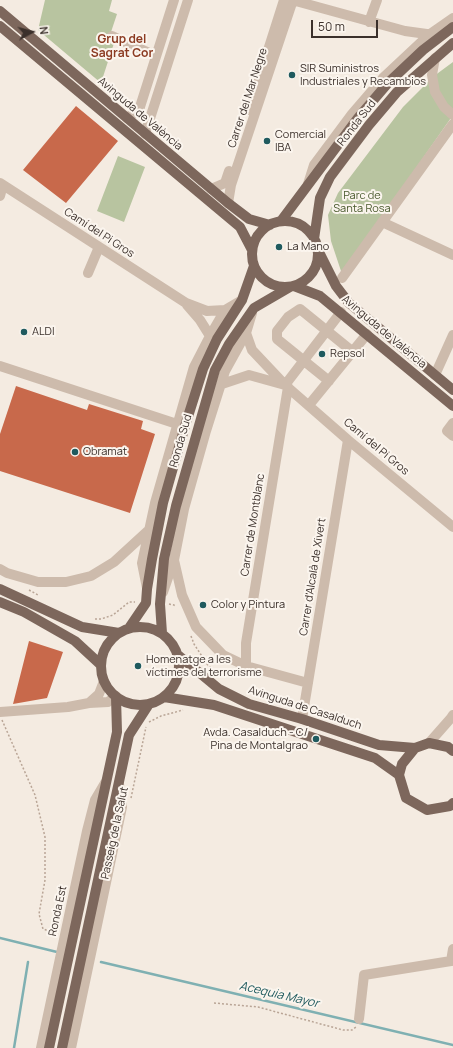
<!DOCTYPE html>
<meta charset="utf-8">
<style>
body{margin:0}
#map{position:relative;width:453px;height:1048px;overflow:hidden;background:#f4ebe1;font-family:Manrope,sans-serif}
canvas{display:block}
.north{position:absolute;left:12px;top:12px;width:40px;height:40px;-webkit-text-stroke:3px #fbf5ee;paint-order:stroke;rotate:83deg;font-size:11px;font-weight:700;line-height:16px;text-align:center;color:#3b302b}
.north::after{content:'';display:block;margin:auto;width:14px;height:18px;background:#3b302b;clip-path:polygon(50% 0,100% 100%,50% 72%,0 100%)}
.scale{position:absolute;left:311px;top:20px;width:67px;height:18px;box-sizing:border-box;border:2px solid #3b302b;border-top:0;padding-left:5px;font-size:12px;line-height:14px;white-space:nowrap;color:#3b302b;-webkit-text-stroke:3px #fbf5ee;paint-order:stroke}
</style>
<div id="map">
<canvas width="453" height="1048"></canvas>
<div class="north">N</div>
<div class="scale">50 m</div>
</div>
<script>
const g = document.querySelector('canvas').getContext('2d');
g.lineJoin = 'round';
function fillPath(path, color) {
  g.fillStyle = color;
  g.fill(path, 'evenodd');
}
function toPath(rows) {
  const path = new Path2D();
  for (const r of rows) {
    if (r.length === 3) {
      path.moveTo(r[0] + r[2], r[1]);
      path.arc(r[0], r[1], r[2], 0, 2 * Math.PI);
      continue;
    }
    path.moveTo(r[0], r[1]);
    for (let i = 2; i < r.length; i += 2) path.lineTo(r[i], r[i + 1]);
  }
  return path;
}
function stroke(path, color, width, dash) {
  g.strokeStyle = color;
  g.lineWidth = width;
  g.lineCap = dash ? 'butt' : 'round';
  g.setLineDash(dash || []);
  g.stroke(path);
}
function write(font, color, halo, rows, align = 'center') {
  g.font = font + ' Manrope,sans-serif';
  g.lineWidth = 4;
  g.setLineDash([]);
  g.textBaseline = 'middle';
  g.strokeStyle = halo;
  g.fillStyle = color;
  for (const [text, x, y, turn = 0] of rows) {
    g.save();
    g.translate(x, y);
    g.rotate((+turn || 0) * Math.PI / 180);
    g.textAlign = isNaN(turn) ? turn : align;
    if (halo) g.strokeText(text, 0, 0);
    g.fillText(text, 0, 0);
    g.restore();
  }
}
fillPath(toPath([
 [45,0,112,0,109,11,117,14,109,38,115,40,101,83,38,30],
 [453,62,453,115,342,274,331,241,328,215,338,193,403,107,434,76],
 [118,156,145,167,124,222,97,211]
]), '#b8c4a0');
stroke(toPath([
 [0,938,57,952],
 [101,962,453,1045],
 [14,1048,28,962]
]), '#7fb0b2', 2.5);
fillPath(toPath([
 [76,106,118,141,66,203,23,170],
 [16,386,87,410,89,404,143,421,141,429,155,434,130,513,0,471,0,434],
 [29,641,63,652,47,698,13,704]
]), '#c8694b');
stroke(toPath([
 [29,590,38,595],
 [169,604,174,605,176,607],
 [95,619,101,619,113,615,129,602,135,602],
 [191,636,194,644,207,664,217,674],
 [2,720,35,795,45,837,45,880,39,914,43,929,55,933],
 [149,722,161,716,183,710],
 [131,798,146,727],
 [214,1003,258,1007,343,1030,352,1030,356,1027]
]), '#b9a596', 1.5, [2, 2]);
stroke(toPath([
 [292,0,405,31,434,35],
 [369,22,377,0],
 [112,36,156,56],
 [435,58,432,75,435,92,444,107,453,115],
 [249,110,284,0],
 [127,118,139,110,174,0],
 [145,134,188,0],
 [0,183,186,303,207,311,225,310],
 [308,184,314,165,352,114,383,78,430,34,453,18],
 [211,189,225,183,229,171],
 [0,196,3,185],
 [228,203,231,185,293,0],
 [382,222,453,255],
 [88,273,99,247],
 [342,278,453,124],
 [187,305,200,320,210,336],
 [246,333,252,350,285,385,348,440,453,527],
 [0,366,177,424],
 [435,375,453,335],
 [329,381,277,339,277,331,288,317,300,309,353,352],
 [222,384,249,375,285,385],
 [285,385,341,312],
 [309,405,367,334],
 [453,423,447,431,453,436],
 [174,560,182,595,196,627,223,655,246,666,308,683],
 [0,569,7,573,38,582,66,582,91,576,114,562,150,529],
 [147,588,142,563,155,503,194,367,210,336,225,310,242,300],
 [163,592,174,560,184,509,206,431,225,371,246,333,252,313],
 [246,666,246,643,288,387],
 [89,703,99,694,104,681],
 [0,712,68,707,89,703,108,702,116,696],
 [302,719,348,440],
 [429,743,451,718,453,715],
 [359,1019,364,975,451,961,453,949],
 [41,1048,87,831,95,800,105,783],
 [71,1048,122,807,119,784]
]), '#cdbbac', 10);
stroke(toPath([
 [0,11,228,203,249,219,270,225],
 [0,26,240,227,252,250],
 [281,221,358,118,388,83,423,50,453,27],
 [285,254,33],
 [314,239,320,198,330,177,369,125,397,92,453,43],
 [318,250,336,286,349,303,453,390],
 [294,286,320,296,453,406],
 [0,589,82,627,119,633],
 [0,602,24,612,75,641,101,665],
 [140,666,39],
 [129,628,146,603,147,589,152,559,163,503,185,426,203,369,217,339,242,300,254,266],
 [162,633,160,604,164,559,176,506,215,370,229,344,254,308,290,287],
 [178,655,219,689,249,704,302,719,379,745,415,748],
 [164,697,214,705,375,758,399,775],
 [453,751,448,747,429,743,415,748,402,764,399,775,406,798,427,810,450,806,453,803],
 [49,1048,117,732,116,697],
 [62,1048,129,735,149,704]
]), '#7d675c', 10);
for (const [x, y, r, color] of [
 [292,75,4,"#1f5a5e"],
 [267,141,4,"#1f5a5e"],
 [279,247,4,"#1f5a5e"],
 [24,332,4,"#1f5a5e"],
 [322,354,4,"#1f5a5e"],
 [75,452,4,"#1f5a5e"],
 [203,605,4,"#1f5a5e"],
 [138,666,4,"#1f5a5e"],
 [316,739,4,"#1f5a5e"]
]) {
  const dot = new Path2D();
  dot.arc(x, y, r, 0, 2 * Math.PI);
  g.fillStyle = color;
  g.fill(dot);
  stroke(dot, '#fbf5ee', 1.5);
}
write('11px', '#3b302b', '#fbf5ee', [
 ["SIR Suministros",300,69],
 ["Industriales y Recambios",300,82],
 ["Comercial",275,135],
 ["IBA",275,148],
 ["La Mano",287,247],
 ["ALDI",32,332],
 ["Repsol",330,354],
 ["Obramat",83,452],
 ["Color y Pintura",211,605],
 ["Homenatge a les",146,660],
 ["víctimes del terrorisme",146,673],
 ["Avda. Casalduch - C/",308,733,"right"],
 ["Pina de Montalgrao",308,746,"right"]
], 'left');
write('11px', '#3b302b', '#fbf5ee', [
 ["Carrer del Mar Negre",248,98,-72],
 ["Avinguda de València",140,114,40],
 ["Ronda Sud",357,123,-52],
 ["Camí del Pi Gros",99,233,33],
 ["Avinguda de València",384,332,40],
 ["Ronda Sud",181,441,-74],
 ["Camí del Pi Gros",376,447,40],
 ["Carrer de Montblanc",253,525,-81],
 ["Carrer d'Alcalà de Xivert",313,577,-81],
 ["Avinguda de Casalduch",305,708,18],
 ["Passeig de la Salut",115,833,-78],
 ["Ronda Est",58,911,-78]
]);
write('11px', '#4a5a2e', '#fbf5ee', [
 ["Parc de",362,196],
 ["Santa Rosa",362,209]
]);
write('bold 12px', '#8c3b22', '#fbf5ee', [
 ["Grup del",122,40],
 ["Sagrat Cor",122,54]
]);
write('italic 12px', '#1f5a5e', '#fbf5ee', [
 ["Acequia Mayor",279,995,13]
]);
</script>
